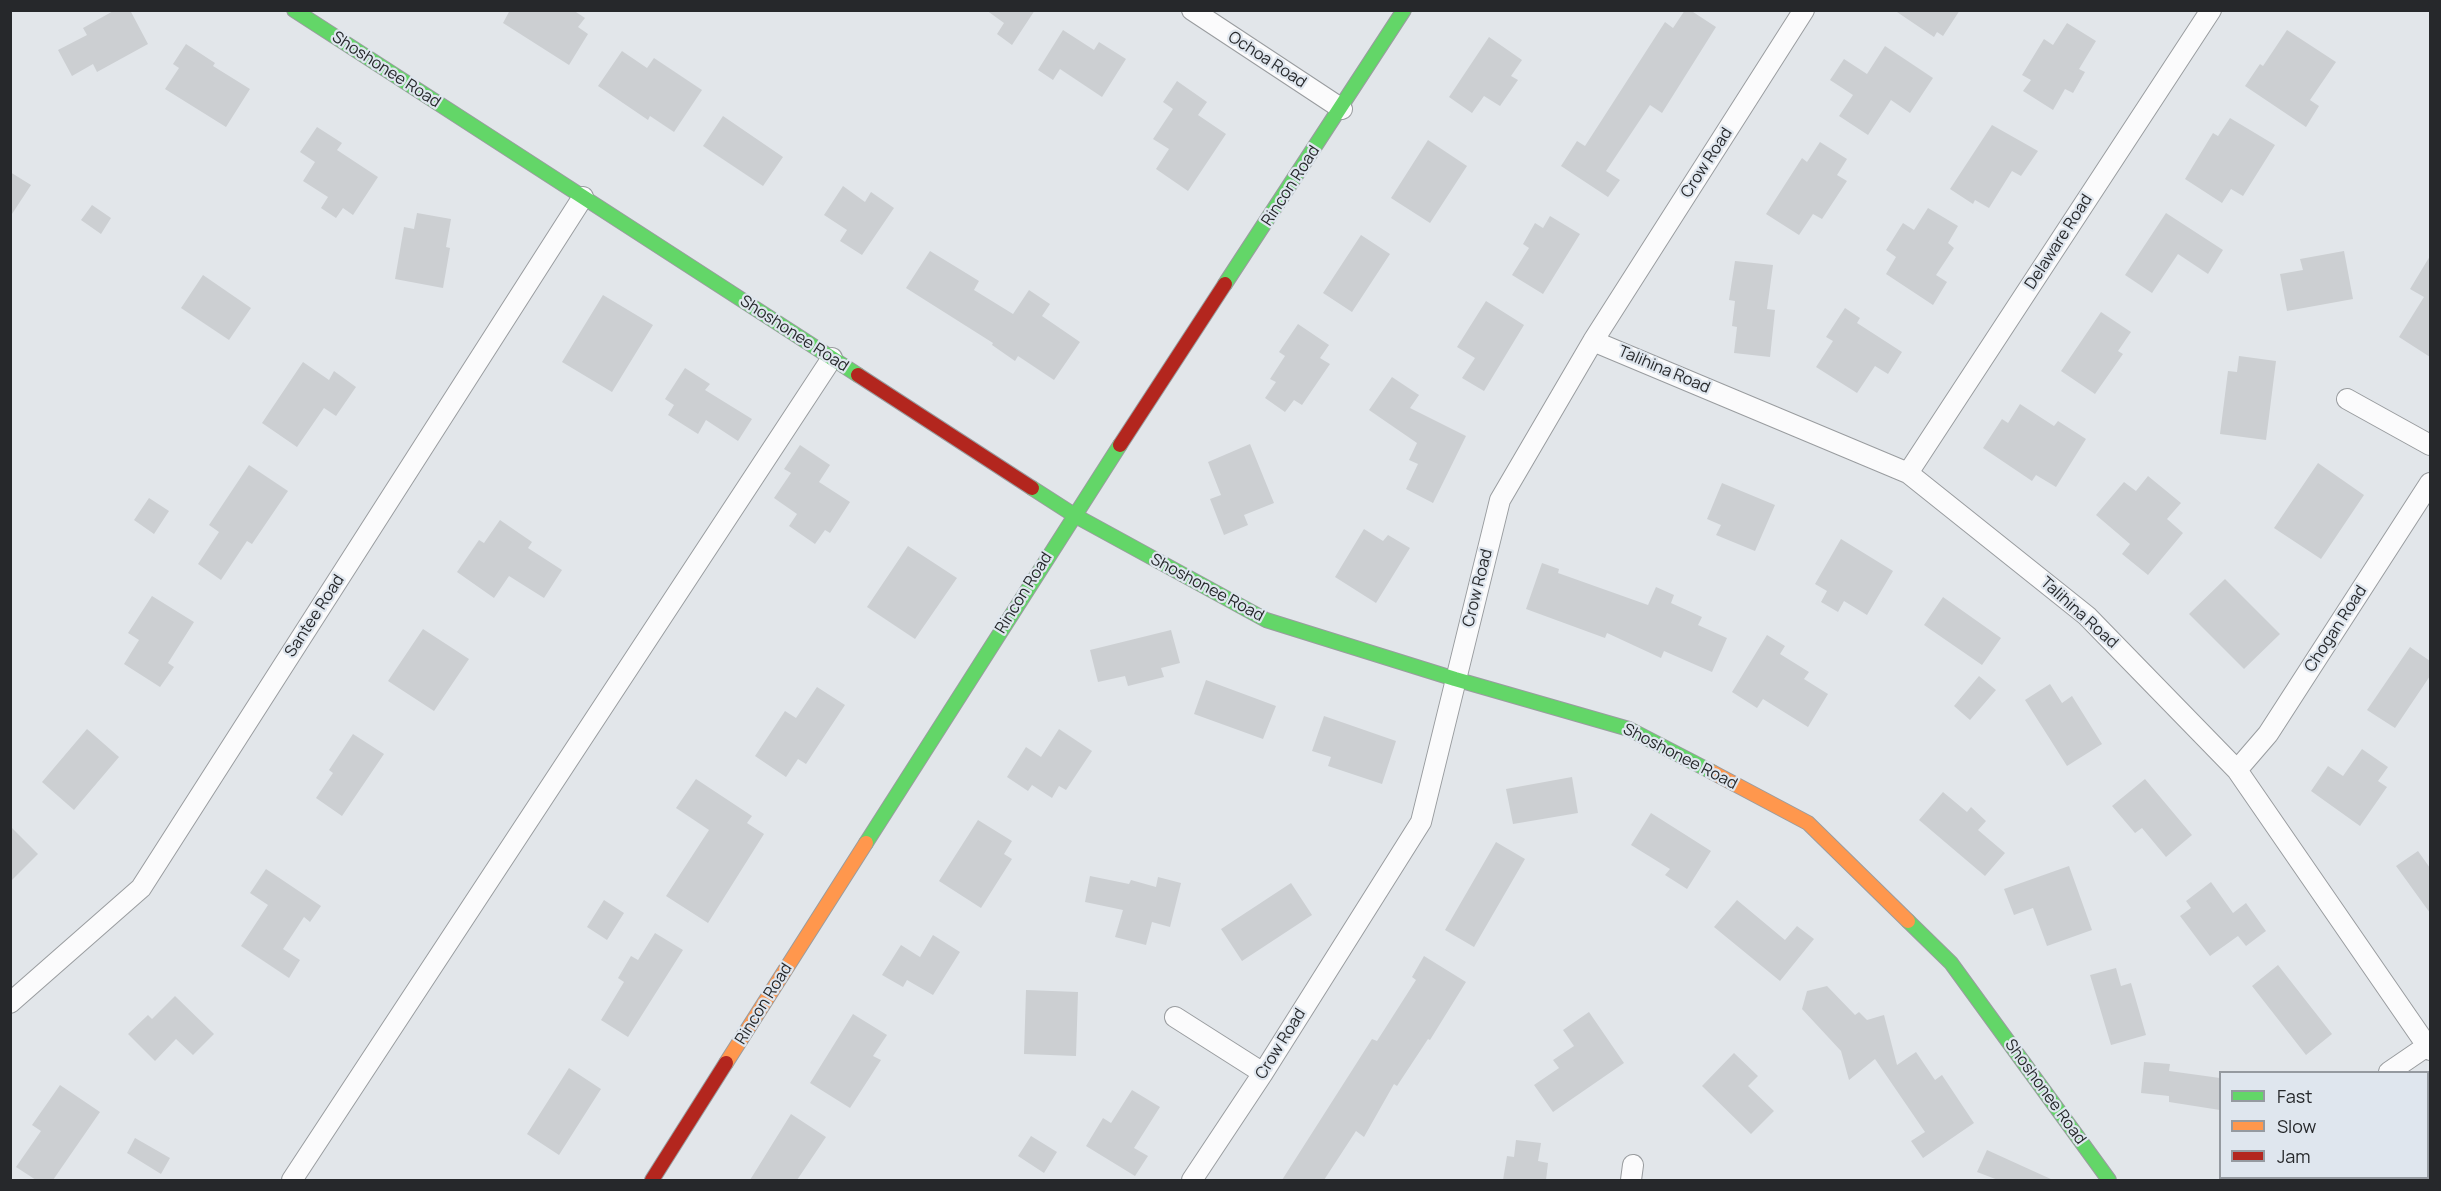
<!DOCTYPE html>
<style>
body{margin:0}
#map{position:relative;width:2441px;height:1191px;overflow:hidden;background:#e2e6ea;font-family:Manrope,sans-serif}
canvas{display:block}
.frame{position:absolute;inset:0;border:12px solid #26282b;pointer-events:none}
.legend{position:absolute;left:2219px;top:1071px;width:210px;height:108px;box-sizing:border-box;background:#dfe6ee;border:2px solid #959aa0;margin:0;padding:8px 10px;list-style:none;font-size:18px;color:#26282b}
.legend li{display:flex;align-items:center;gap:12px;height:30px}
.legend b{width:30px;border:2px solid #959aa0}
</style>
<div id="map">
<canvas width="2441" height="1191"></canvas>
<div class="frame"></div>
<ul class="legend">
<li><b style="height:8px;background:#63d668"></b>Fast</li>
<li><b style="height:8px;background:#ff974d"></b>Slow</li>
<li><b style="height:8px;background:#b3261e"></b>Jam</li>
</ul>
</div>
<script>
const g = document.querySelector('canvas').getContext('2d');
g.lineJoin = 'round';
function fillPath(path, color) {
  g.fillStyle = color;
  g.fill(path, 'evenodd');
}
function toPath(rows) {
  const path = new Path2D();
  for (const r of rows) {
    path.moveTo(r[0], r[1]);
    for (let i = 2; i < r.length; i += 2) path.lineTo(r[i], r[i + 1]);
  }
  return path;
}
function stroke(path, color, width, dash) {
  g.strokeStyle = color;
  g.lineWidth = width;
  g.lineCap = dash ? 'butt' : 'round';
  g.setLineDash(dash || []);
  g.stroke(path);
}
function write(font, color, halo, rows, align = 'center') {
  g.font = font + ' Manrope,sans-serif';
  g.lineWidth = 4.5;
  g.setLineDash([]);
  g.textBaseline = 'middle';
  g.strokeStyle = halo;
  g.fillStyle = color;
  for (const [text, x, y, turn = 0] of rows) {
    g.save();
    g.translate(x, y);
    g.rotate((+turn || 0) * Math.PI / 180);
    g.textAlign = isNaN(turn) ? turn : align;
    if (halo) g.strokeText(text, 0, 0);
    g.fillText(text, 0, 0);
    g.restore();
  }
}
fillPath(toPath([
 [115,10,130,10,148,44,97,72,93,64,72,76,58,50,87,35,83,28],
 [510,10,573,10,585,18,578,27,588,34,569,65,503,23],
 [986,10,1035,10,1012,45,997,34,1004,23],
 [1685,10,1690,10,1716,27,1662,113,1650,105,1606,171,1620,180,1608,197,1561,166,1577,141,1585,146,1665,22,1673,28],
 [1894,10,1960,10,1943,36,1937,32,1934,37],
 [2067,23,2096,41,2079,69,2085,72,2073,93,2065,89,2053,110,2023,91,2031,80,2022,75,2044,39,2053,45],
 [1063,30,1094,50,1099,42,1126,59,1102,97,1060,69,1053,80,1038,70],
 [2287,30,2336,62,2310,100,2319,106,2306,127,2245,86,2260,64,2263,66],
 [1489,37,1522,60,1511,76,1518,80,1500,106,1484,96,1472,113,1449,97],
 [186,44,215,63,213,66,250,89,226,127,165,89,179,68,173,64],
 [1885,46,1933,78,1910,113,1891,100,1868,135,1839,116,1853,95,1830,80,1844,59,1867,74],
 [622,51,647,68,654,58,702,90,674,132,650,116,648,120,598,86],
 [1177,81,1207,102,1198,115,1226,134,1188,191,1156,169,1169,149,1153,139,1173,109,1163,102],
 [723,116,783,157,763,186,703,146],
 [2230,118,2275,145,2243,196,2231,189,2222,203,2185,179,2213,133,2218,136],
 [1992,125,2038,151,2021,176,2012,171,1989,208,1975,200,1973,204,1950,189],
 [317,127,342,143,337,150,378,177,353,215,343,208,336,218,321,208,328,197,303,181,315,162,300,152],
 [1428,140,1467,166,1430,223,1391,198],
 [1820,142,1847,159,1837,175,1847,181,1822,219,1813,214,1799,235,1766,214,1802,158,1807,162],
 [10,172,31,185,10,217],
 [843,186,865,202,871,192,894,208,862,255,840,241,847,230,824,215],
 [92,205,111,218,101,234,81,220],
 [1928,208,1958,226,1948,243,1954,248,1936,275,1947,282,1933,305,1886,274,1896,257,1886,250,1903,223,1914,230],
 [417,213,451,219,446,247,450,248,443,288,395,279,404,227,414,229],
 [2166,213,2223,250,2208,274,2178,254,2152,293,2125,275],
 [1550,216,1580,234,1543,294,1512,275,1529,248,1523,244,1535,223,1543,228],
 [1361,235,1390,254,1352,312,1323,293],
 [930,251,979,281,974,290,1013,314,1029,290,1050,304,1042,316,1080,342,1054,380,1018,356,1015,361,992,345,993,343,906,288],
 [2344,251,2353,299,2287,311,2280,274,2303,270,2300,259],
 [2430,256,2430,357,2399,337,2424,297,2410,289],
 [1735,261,1773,265,1767,309,1775,310,1770,357,1734,353,1737,327,1732,326,1735,301,1729,300],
 [203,275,251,308,229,340,181,308],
 [603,295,653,325,612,392,562,362],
 [1486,301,1524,325,1484,391,1462,378,1475,358,1457,347],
 [1845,308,1860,318,1857,323,1902,352,1888,374,1875,366,1857,393,1816,367,1833,341,1826,337],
 [2101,312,2131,332,2118,351,2123,354,2095,394,2061,371],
 [1298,324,1329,345,1320,358,1330,364,1302,405,1294,400,1285,412,1265,398,1276,382,1270,379,1285,356,1279,352],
 [2239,356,2276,361,2266,440,2220,434,2228,371,2237,372],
 [303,362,329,380,334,371,356,387,336,416,324,408,297,447,262,423],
 [685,368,710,384,705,390,752,419,738,441,706,420,698,434,668,415,674,405,665,399],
 [1392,377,1419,395,1410,408,1466,436,1433,503,1406,489,1418,464,1409,460,1417,443,1369,410],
 [2020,404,2054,426,2058,421,2086,439,2056,487,2036,475,2032,481,1983,448,2002,419,2008,423],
 [1250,444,1274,503,1244,515,1248,525,1224,535,1210,499,1221,495,1208,462],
 [800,445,830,465,819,482,850,502,830,533,825,530,815,544,789,526,797,514,774,498,791,473,784,469],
 [2318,463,2364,495,2321,559,2274,528],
 [249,465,288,491,252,544,247,541,221,580,198,564,219,532,209,525],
 [2148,476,2181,503,2167,519,2183,533,2148,575,2122,554,2130,544,2096,515,2124,482,2136,491],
 [1722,483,1775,505,1755,551,1716,535,1721,525,1707,519],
 [149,498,169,511,154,534,134,520],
 [500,520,532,542,528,548,562,570,544,598,509,576,494,598,457,572,479,540,484,543],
 [1364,529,1383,541,1388,535,1410,548,1376,603,1335,577],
 [1841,539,1893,571,1867,615,1844,601,1838,612,1821,602,1827,591,1815,584],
 [908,546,957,578,915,639,867,607],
 [1542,563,1559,569,1558,573,1648,605,1656,587,1674,595,1671,603,1702,617,1698,625,1727,638,1712,672,1664,651,1661,658,1607,633,1605,638,1526,609],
 [2225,579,2280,634,2244,669,2189,614],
 [152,596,194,622,168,663,174,667,160,687,124,664,139,640,128,633],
 [1943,597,2001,638,1982,665,1924,625],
 [423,629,469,659,434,711,388,681],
 [1171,630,1180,663,1161,668,1164,677,1128,686,1125,676,1098,682,1090,650],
 [1767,635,1785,646,1780,654,1809,672,1804,679,1828,694,1808,727,1763,699,1757,708,1732,692],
 [2410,647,2430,661,2430,676,2395,728,2367,710],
 [1979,676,1996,690,1970,720,1954,706],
 [1206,680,1276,706,1263,739,1194,714],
 [2050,684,2062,703,2072,696,2102,744,2067,766,2025,700],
 [817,687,845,705,806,764,798,759,786,777,755,756,785,711,796,718],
 [1324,716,1396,741,1382,784,1328,766,1331,757,1312,751],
 [87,729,119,757,74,810,42,782],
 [1059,729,1092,751,1066,790,1059,786,1052,798,1032,785,1028,791,1007,777,1026,747,1041,757],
 [353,734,384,754,342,816,316,798,333,773,329,770],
 [2362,749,2388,767,2378,781,2387,787,2360,826,2311,791,2328,766,2343,776],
 [1572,777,1578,813,1513,824,1506,789],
 [696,779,752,816,747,823,764,834,708,923,666,896,709,830,676,808],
 [2145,779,2192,835,2166,857,2142,828,2135,833,2112,806],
 [1943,792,1967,812,1971,807,1986,821,1978,830,2005,853,1985,876,1919,820],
 [1651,813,1711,851,1687,889,1665,875,1670,869,1631,845],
 [978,820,1012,841,1004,854,1012,859,981,908,939,881],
 [10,826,38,854,10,882],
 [1496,842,1525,859,1474,947,1445,930],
 [2418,851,2430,868,2430,913,2396,866],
 [2069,866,2092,930,2047,946,2033,908,2014,915,2004,889],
 [266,869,321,906,310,922,304,917,283,949,300,960,289,978,241,946,268,905,250,893],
 [1090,876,1129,884,1131,880,1156,887,1158,877,1181,883,1170,927,1152,922,1146,945,1115,937,1123,910,1085,902],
 [2211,882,2233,913,2246,903,2266,931,2246,946,2238,936,2210,956,2180,916,2191,908,2186,901],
 [1291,883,1312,915,1242,961,1221,929],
 [604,900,624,913,607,940,587,927],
 [1737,900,1785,940,1797,926,1814,939,1780,981,1714,927],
 [655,933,683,950,628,1037,601,1020,624,982,618,978,631,956,638,960],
 [933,935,960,952,933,995,907,980,903,987,882,975,901,945,920,957],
 [1424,956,1466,982,1430,1040,1428,1039,1397,1086,1394,1084,1364,1137,1356,1131,1324,1180,1282,1180,1372,1039,1377,1041,1416,980,1412,977],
 [2278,965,2332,1034,2306,1055,2252,986],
 [2116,968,2121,986,2131,983,2146,1035,2111,1045,2090,975],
 [1827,986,1855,1015,1859,1012,1867,1020,1884,1015,1897,1065,1916,1052,1935,1080,1942,1075,1974,1123,1923,1158,1911,1141,1925,1132,1875,1059,1849,1080,1841,1051,1802,1009,1807,991],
 [1026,990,1078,992,1076,1056,1024,1054],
 [175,996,214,1034,193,1055,176,1039,155,1061,128,1034,148,1015,152,1019],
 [1589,1012,1624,1063,1553,1112,1534,1085,1559,1068,1553,1060,1574,1046,1563,1030],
 [853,1014,887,1035,873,1056,881,1060,850,1108,810,1083],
 [1734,1053,1758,1076,1748,1086,1774,1111,1751,1134,1702,1086],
 [2144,1062,2170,1064,2169,1071,2220,1078,2220,1110,2169,1102,2169,1096,2141,1093],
 [569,1068,601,1089,559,1155,527,1134],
 [60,1085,100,1112,53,1180,36,1180,16,1167,41,1131,32,1125],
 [1132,1090,1160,1107,1134,1148,1148,1156,1135,1176,1086,1146,1103,1118,1111,1123],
 [791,1114,826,1137,797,1180,750,1180],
 [1031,1136,1057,1152,1044,1173,1018,1156],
 [135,1138,170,1158,161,1174,127,1153],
 [1516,1140,1541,1143,1538,1161,1548,1163,1546,1180,1503,1180,1507,1156,1514,1157],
 [1987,1150,2053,1180,1998,1180,1977,1172]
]), '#cccfd2');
const street = toPath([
 [1192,10,1342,109],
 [1593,341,1908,473,2087,616,2237,770,2430,1050],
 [2347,399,2430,445],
 [1908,473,2211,10],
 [2237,770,2268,734,2430,483],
 [10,1003,141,888,583,197],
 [1175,1017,1263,1073],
 [2389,1072,2430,1044],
 [292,1180,832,358],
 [1192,1180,1263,1073,1421,822,1500,500,1593,341,1804,10],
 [1631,1180,1633,1165],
 [2233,1180,2237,1178]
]);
const fast = toPath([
 [294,10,858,375],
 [1225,284,1404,10],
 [1032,488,1074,515,1266,620,1455,679,1629,729,1712,772],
 [866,843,1120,445],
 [1908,921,1951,963,2109,1180]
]);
const slow = toPath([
 [1712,772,1808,823,1908,921],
 [726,1063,866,843]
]);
const jam = toPath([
 [858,375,1032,488],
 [1120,445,1225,284],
 [652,1180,726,1063]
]);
stroke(street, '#999c9f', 22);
stroke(fast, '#999c9f', 16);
stroke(slow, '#999c9f', 16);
stroke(jam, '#999c9f', 16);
stroke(street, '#fbfbfc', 20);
stroke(fast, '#63d668', 14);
stroke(slow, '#ff974d', 14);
stroke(jam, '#b3261e', 14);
write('16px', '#26282b', '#dfe6ee', [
 ["Ochoa Road",1267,60,33],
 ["Shoshonee Road",386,70,33],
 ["Crow Road",1707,163,-57],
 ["Rincon Road",1291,186,-57],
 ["Delaware Road",2059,242,-57],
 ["Shoshonee Road",794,334,33],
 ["Talihina Road",1664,370,23],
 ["Shoshonee Road",1207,588,28],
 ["Crow Road",1478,588,-76],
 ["Rincon Road",1024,593,-58],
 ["Talihina Road",2079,613,42],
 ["Santee Road",315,616,-57],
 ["Chogan Road",2336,629,-57],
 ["Shoshonee Road",1680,757,27],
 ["Rincon Road",764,1004,-58],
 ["Crow Road",1281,1044,-58],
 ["Shoshonee Road",2045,1092,54]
]);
</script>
